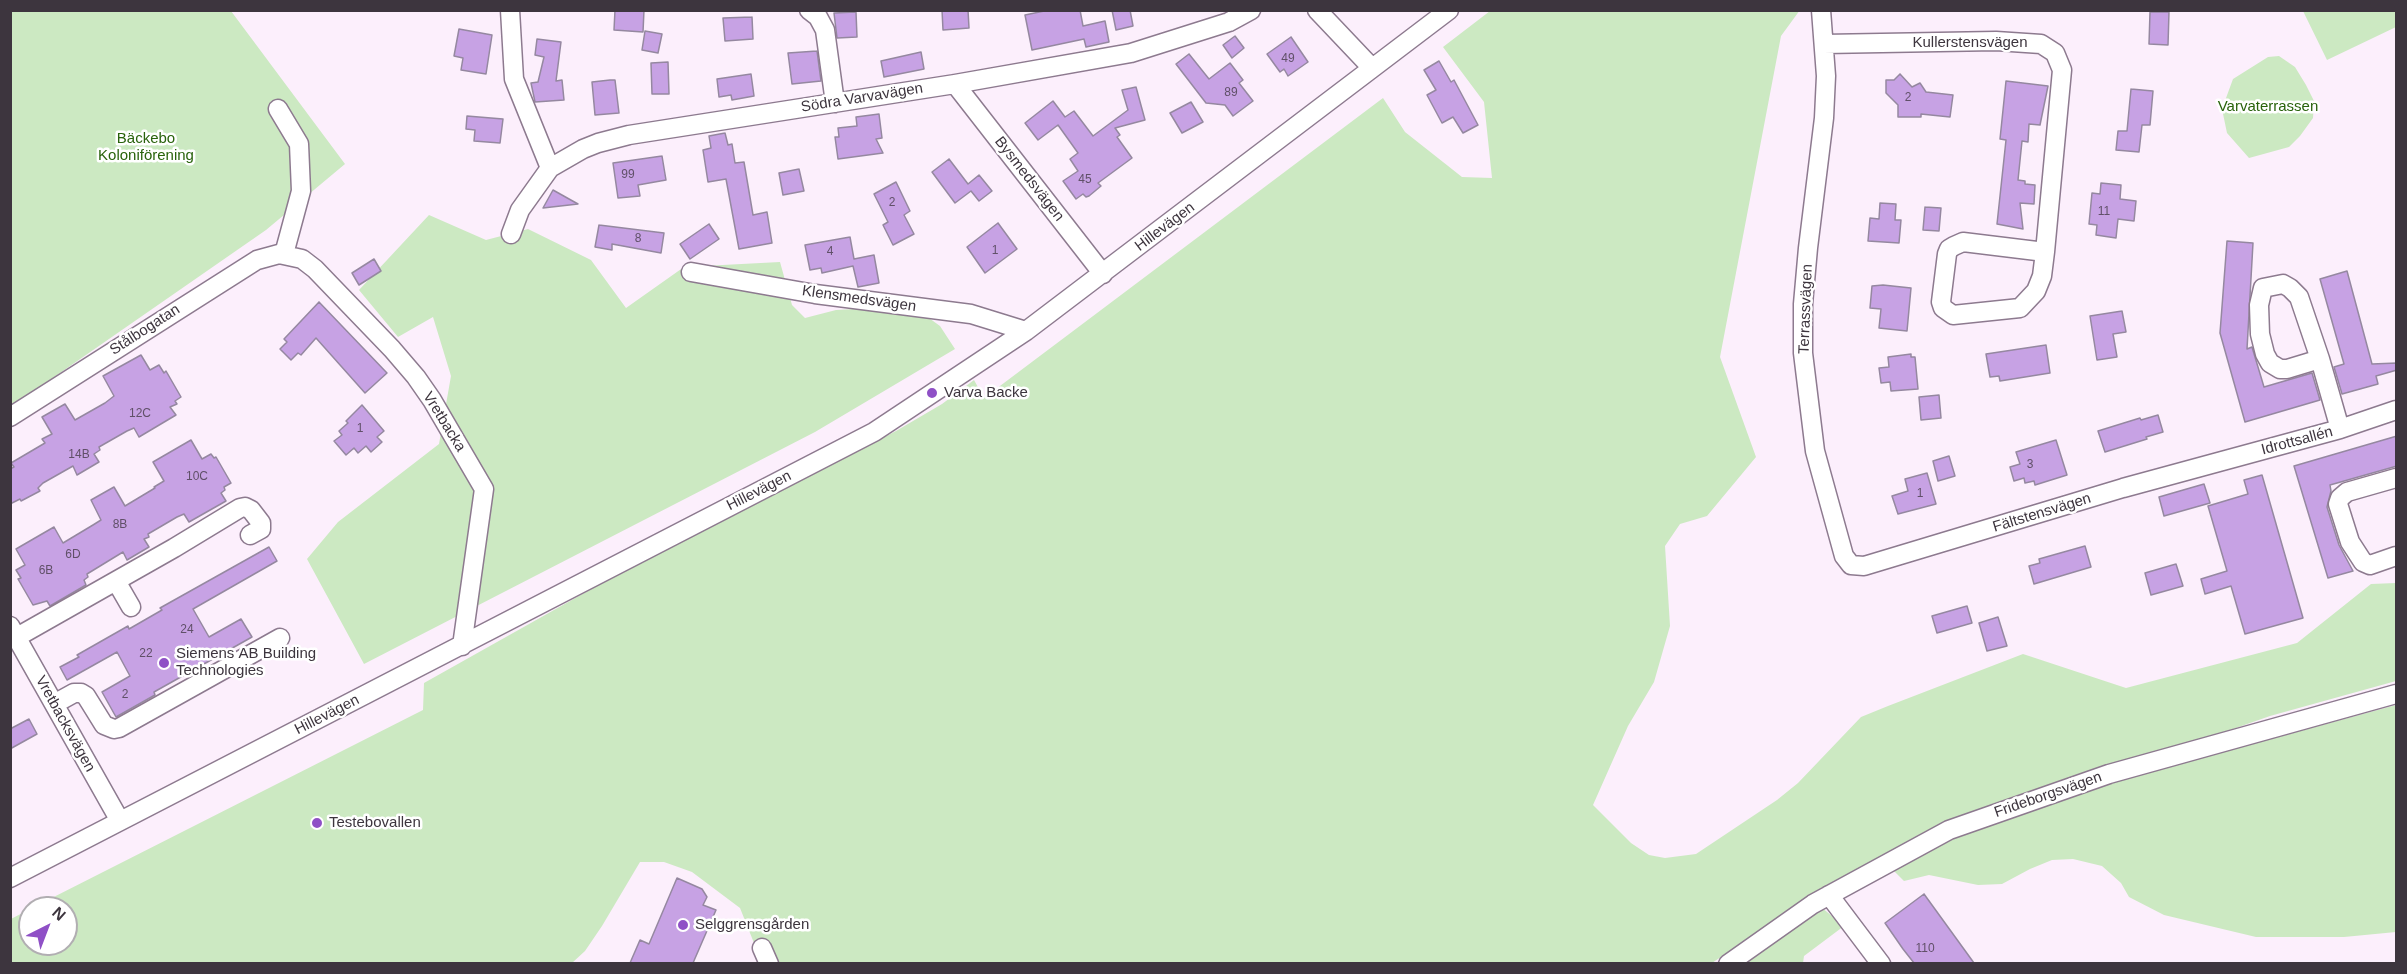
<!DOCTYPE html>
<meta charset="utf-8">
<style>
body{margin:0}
#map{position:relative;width:2407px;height:974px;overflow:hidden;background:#fceffc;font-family:Arial,sans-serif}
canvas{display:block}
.frame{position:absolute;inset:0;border:12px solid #3d353e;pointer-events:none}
.north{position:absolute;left:18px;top:896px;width:60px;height:60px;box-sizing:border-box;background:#fff;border:2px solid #b1aeb2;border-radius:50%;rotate:42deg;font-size:16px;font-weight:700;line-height:24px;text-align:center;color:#3d353e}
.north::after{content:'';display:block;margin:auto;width:21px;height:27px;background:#8f50c6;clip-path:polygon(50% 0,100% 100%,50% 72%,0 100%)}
</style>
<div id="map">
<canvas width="2407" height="974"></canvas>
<div class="frame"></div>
<div class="north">N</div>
</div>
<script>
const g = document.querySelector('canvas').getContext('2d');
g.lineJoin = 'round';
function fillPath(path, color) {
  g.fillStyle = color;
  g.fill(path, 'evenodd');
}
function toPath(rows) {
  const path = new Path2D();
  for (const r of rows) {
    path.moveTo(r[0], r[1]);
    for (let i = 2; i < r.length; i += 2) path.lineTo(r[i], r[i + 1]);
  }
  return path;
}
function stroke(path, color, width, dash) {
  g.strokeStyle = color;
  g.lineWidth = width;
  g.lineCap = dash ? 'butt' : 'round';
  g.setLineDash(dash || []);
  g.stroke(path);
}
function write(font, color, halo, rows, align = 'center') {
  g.font = font + ' Arial,sans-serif';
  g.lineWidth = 5;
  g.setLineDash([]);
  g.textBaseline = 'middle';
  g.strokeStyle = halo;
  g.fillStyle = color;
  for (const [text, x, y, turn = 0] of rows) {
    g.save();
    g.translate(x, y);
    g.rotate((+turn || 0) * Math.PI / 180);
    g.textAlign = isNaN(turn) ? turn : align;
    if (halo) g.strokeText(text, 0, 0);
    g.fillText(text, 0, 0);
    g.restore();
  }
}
fillPath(toPath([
 [1800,10,1781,36,1720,357,1756,457,1707,516,1680,524,1665,546,1670,626,1654,682,1628,726,1593,805,1631,843,1649,855,1665,858,1696,854,1777,800,1798,783,1861,717,1888,706,2023,654,2126,688,2297,643,2371,584,2396,583,2396,681,2270,716,2179,748,2104,768,1972,812,1940,826,1826,886,1712,963,762,963,740,908,692,872,664,862,640,862,602,926,585,951,572,963,11,964,11,919,30,909,30,944,66,944,66,908,32,908,423,710,424,683,627,569,896,431,942,404,974,380,984,398,1383,98,1405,132,1462,177,1492,178,1484,102,1443,47,1490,11],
 [11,11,231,11,345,164,266,230,11,407],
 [2303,11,2396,11,2396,27,2327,60],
 [2279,56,2295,67,2306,85,2314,101,2313,118,2300,136,2289,147,2249,158,2227,133,2222,109,2233,79,2268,57],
 [429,215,486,240,528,229,591,260,626,308,684,267,780,262,792,305,805,318,836,310,892,307,922,313,940,326,955,349,815,432,364,664,307,559,338,522,439,444,451,376,433,317,398,337,359,290],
 [2396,705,2396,932,2344,937,2256,937,2164,915,2129,897,2121,883,2102,866,2073,859,2052,860,2030,869,2002,884,1978,885,1929,875,1904,881,1892,869,1956,838,2124,779],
 [1821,907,1844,926,1804,956,1803,963,1740,964]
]), '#cce9c2');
const building = toPath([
 [615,10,644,10,643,32,614,30,615,10],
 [942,10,968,10,969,28,943,30,942,10],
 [1049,10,1080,10,1083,26,1105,21,1109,42,1086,47,1084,39,1032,50,1025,15,1049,10],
 [1112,10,1130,10,1133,26,1116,30,1112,10],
 [856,12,857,37,837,38,834,13,856,12],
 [2150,12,2169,12,2168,45,2149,44,2150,12],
 [752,17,753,39,725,41,723,18,752,17],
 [459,29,492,35,486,74,461,70,463,58,454,56,459,29],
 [645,31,662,34,658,53,642,50,645,31],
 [1235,36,1244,48,1232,58,1223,45,1235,36],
 [1291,37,1308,62,1288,76,1284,69,1280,72,1267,54,1291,37],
 [537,39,561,42,556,81,562,80,564,100,535,102,531,83,538,82,544,57,535,55,537,39],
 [817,51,821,81,792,84,788,53,817,51],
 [921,52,924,69,884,77,881,61,921,52],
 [1189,54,1209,79,1230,63,1243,80,1239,83,1253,101,1233,116,1225,105,1206,103,1176,64,1189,54],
 [1439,61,1451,82,1454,80,1478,125,1463,133,1453,117,1442,123,1427,95,1436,90,1424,70,1439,61],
 [668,62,669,94,652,94,651,63,668,62],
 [751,74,754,96,732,100,731,95,719,97,717,79,751,74],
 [1900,74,1912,87,1920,83,1926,92,1953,95,1950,117,1921,114,1921,117,1898,117,1898,105,1886,93,1886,80,1894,80,1900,74],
 [610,80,615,80,619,113,595,115,592,82,610,80],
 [2006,81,2048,86,2040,125,2029,124,2028,142,2022,141,2018,180,2025,181,2025,184,2035,185,2034,204,2020,203,2023,229,1997,224,2006,140,2000,139,2006,81],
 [1136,87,1145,120,1115,128,1120,135,1117,137,1132,158,1098,183,1101,186,1089,196,1086,197,1083,194,1076,199,1063,181,1078,171,1070,159,1078,153,1058,125,1038,140,1025,123,1053,101,1065,117,1074,111,1093,136,1128,110,1122,90,1136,87],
 [2131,89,2153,91,2150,125,2142,125,2139,152,2116,150,2118,131,2127,131,2131,89],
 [1191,102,1203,122,1182,133,1170,113,1191,102],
 [879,114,882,138,876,139,883,153,838,159,835,137,839,137,838,128,857,126,856,117,879,114],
 [467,116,503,119,500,143,474,141,475,130,466,129,467,116],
 [725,133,728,145,732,144,735,163,744,162,753,215,767,212,772,243,739,249,726,179,708,182,703,150,711,148,709,136,725,133],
 [662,156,666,180,638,185,640,196,618,198,613,163,662,156],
 [949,159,968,184,979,175,992,191,979,201,971,191,955,203,932,172,949,159],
 [799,169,804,191,783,195,779,173,799,169],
 [896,182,910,211,904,215,914,234,893,245,883,225,888,222,874,194,896,182],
 [2101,183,2121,185,2120,199,2136,201,2134,221,2118,219,2116,238,2096,235,2097,225,2089,224,2092,193,2100,194,2101,183],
 [553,190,578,204,543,208,553,190],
 [1880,203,1896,204,1895,220,1901,220,1899,243,1868,241,1870,218,1879,219,1880,203],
 [1925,207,1941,208,1939,231,1923,230,1925,207],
 [998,223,1017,249,985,273,967,247,998,223],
 [709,224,719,239,690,259,680,244,709,224],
 [599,225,664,233,661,253,612,244,612,250,595,247,599,225],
 [850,237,854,259,874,255,879,283,858,287,853,266,822,273,821,268,810,270,805,245,850,237],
 [2227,241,2253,243,2247,349,2252,347,2264,387,2312,373,2320,400,2245,422,2220,333,2227,241],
 [374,259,381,271,359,285,352,273,374,259],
 [2347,271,2372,364,2397,363,2397,370,2376,376,2378,384,2342,394,2334,367,2344,364,2320,279,2347,271],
 [1883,285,1911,288,1907,331,1879,328,1881,309,1870,308,1872,286,1883,285],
 [319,302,387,373,365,393,316,338,301,355,298,353,291,360,280,349,287,342,284,339,319,302],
 [2122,311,2126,332,2113,334,2117,357,2097,360,2090,316,2122,311],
 [2046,345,2050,373,2000,381,1999,376,1990,377,1986,354,2046,345],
 [1911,354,1911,357,1915,357,1918,389,1891,391,1890,382,1881,383,1879,368,1889,367,1888,357,1911,354],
 [141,355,150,370,159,365,164,373,166,371,181,397,175,401,177,404,170,407,176,415,139,437,134,428,127,431,99,447,100,450,94,454,99,462,77,475,73,466,43,483,38,488,40,491,21,501,20,499,10,504,10,469,14,467,11,463,45,443,42,439,52,434,42,417,65,404,75,420,105,403,114,396,103,376,141,355],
 [1939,395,1941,418,1921,420,1919,397,1939,395],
 [362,405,384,431,377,437,382,442,371,452,366,446,358,453,354,448,346,455,334,441,342,435,339,431,348,423,346,421,362,405],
 [2158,415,2163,432,2146,437,2147,439,2105,452,2098,431,2140,418,2141,420,2158,415],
 [2397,436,2397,466,2330,485,2331,491,2327,507,2339,545,2353,571,2328,578,2294,466,2397,436],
 [191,440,202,459,211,454,214,458,216,457,231,483,224,487,225,490,221,493,226,501,189,522,184,514,177,517,148,534,149,537,144,539,149,547,127,560,123,552,87,574,88,577,84,580,86,585,50,606,47,601,33,605,18,579,21,578,16,570,25,565,16,549,54,527,63,543,93,525,101,520,91,500,114,487,125,506,155,488,154,487,164,481,153,462,191,440],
 [2056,440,2067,475,2035,485,2034,481,2025,483,2024,478,2014,481,2010,467,2020,464,2016,452,2056,440],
 [1949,456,1955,476,1938,481,1933,461,1949,456],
 [1927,473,1936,504,1898,514,1892,496,1908,491,1905,479,1927,473],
 [2262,475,2303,618,2245,634,2231,586,2205,594,2201,579,2227,571,2208,506,2248,494,2244,480,2262,475],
 [2204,484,2210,503,2164,516,2159,497,2204,484],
 [2085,546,2091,567,2034,584,2029,566,2040,563,2039,559,2085,546],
 [269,547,277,561,193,609,209,637,241,619,252,637,154,692,155,695,116,717,102,692,130,676,117,652,67,680,60,667,79,657,77,655,128,626,129,629,162,610,160,608,269,547],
 [2176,564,2183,586,2151,595,2145,573,2176,564],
 [1967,606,1972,623,1937,633,1932,616,1967,606],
 [1998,617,2007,646,1987,651,1979,623,1998,617],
 [29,719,37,734,10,749,10,729,29,719],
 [677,878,702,889,707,897,703,905,716,910,693,963,630,963,640,940,649,944,677,878],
 [1924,894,1974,963,1914,963,1903,949,1885,923,1924,894]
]);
fillPath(building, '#c7a2e4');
stroke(building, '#9588a0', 1.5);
const minor = toPath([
 [510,10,514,79,550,168],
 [809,10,818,17,825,30,835,103],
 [1317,10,1372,68],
 [1821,10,1826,76,1824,118,1808,248,1803,304,1803,353,1815,451,1844,556,1851,565,1864,566,2123,488,2340,429,2396,410],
 [1824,44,1996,41,2041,44,2055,53,2062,70,2045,252,2042,276,2036,291,2020,308,1953,315,1943,308,1941,302,1947,254,1949,249,1954,246,1963,242,2045,252],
 [955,84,1103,274],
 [278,109,299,144,301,191,284,254],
 [511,234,520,210,550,168,583,149,598,143,629,135,955,84,1131,53,1229,22,1251,10],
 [691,272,815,294,971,314,1026,331],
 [2320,359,2287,369,2280,369,2270,363,2265,354,2260,334,2259,305,2263,288,2283,284,2290,288,2299,297,2320,359,2340,429],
 [10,417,257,260,279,254,302,259,315,269,392,349,416,377,432,400,484,489,462,646],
 [2396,478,2347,492,2340,498,2338,504,2350,542,2363,562,2370,565,2396,556],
 [116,581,131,607],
 [10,626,120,821],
 [17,637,174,548,240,508,245,507,251,510,261,523,261,529,250,535],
 [54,704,74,693,81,693,86,696,104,725,114,729,119,728,280,638],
 [10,878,874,432,1026,331,1449,10],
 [1829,895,1881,964],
 [762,948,769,964],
 [1728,964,1813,904,1949,830,2109,774,2396,694]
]);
stroke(minor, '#8d7a8f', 21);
stroke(minor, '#fff', 18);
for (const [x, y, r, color] of [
 [932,393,6,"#8f50c6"],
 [164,663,6,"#8f50c6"],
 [317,823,6,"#8f50c6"],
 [683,925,6,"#8f50c6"]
]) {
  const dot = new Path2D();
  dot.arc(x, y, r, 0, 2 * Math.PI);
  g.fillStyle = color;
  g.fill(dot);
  stroke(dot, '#fff', 2);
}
write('12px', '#605068', null, [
 ["49",1288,59],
 ["89",1231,93],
 ["2",1908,98],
 ["99",628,175],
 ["45",1085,180],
 ["2",892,203],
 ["11",2104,212],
 ["8",638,239],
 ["1",995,251],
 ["4",830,252],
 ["12C",140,414],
 ["1",360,429],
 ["14B",79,455],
 ["3",2030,465],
 ["10C",197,477],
 ["1",1920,494],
 ["8B",120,525],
 ["6D",73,555],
 ["6B",46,571],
 ["24",187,630],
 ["22",146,654],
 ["2",125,695],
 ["110",1925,949]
]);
write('15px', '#3d353e', '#fff', [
 ["Kullerstensvägen",1970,43],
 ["Södra Varvavägen",862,98,-9],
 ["Bysmedsvägen",1029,179,52],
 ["Hillevägen",1165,227,-37],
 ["Klensmedsvägen",859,299,8],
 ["Terrassvägen",1806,309,-88],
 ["Stålbogatan",145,330,-33],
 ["Vretbacka",444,422,58],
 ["Idrottsallén",2297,441,-15],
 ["Hillevägen",759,491,-27],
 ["Fältstensvägen",2042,513,-17],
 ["Hillevägen",327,715,-27],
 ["Vretbacksvägen",65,724,61],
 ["Frideborgsvägen",2048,795,-19]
]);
write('15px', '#29630c', '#fff', [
 ["Varvaterrassen",2268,107],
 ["Bäckebo",146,139],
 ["Koloniförening",146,156]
]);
write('15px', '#3d353e', '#fff', [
 ["Varva Backe",944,393],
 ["Siemens AB Building",176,654],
 ["Technologies",176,671],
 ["Testebovallen",329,823],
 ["Selggrensgården",695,925]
], 'left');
</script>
